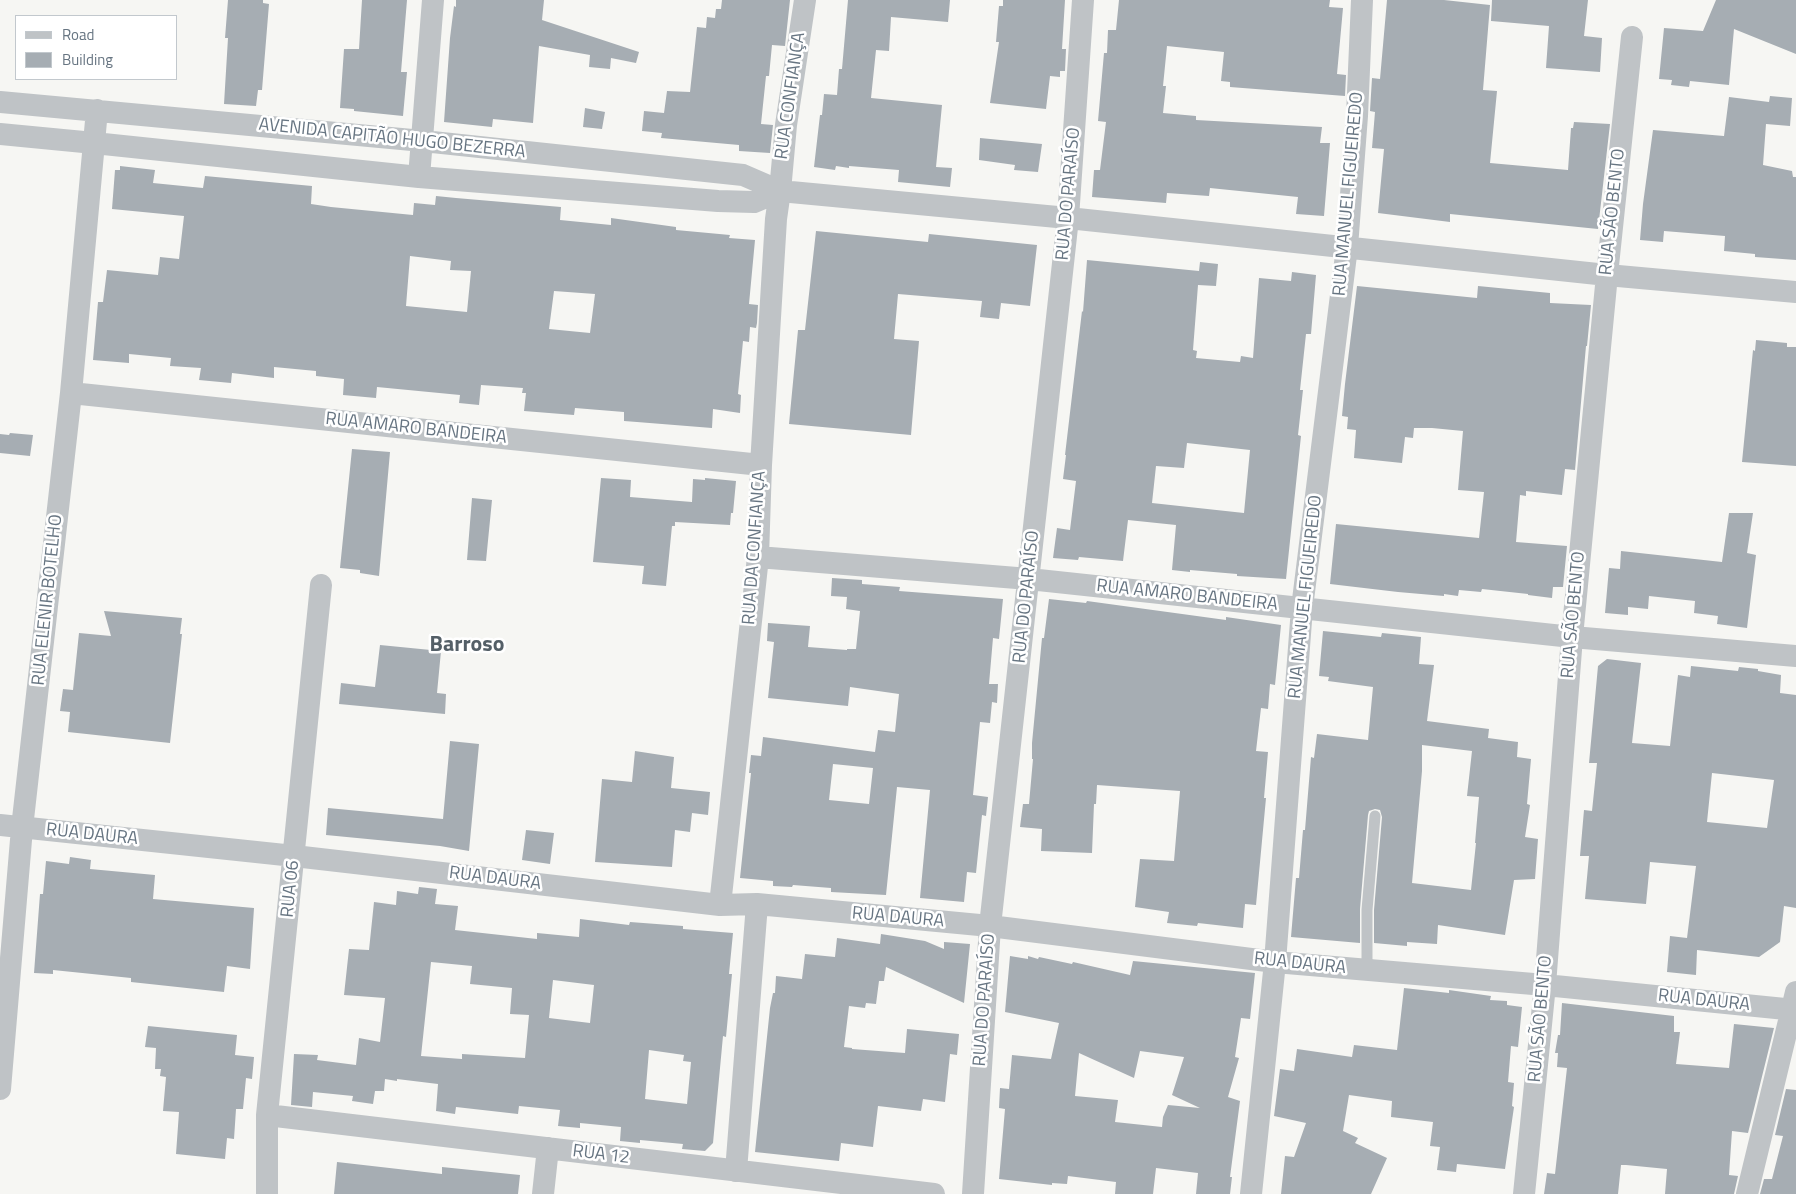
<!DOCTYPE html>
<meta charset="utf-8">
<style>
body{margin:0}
#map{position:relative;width:1796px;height:1194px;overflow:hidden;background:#f6f6f3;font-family:"Titillium Web",sans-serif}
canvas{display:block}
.legend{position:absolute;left:15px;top:15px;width:162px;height:65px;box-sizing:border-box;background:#fff;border:1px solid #c2c8cd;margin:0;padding:6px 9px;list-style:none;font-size:15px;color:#677582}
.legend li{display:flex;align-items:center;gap:10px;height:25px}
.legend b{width:25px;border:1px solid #c2c8cd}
</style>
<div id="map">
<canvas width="1796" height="1194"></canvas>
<ul class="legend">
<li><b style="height:6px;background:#bfc3c6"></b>Road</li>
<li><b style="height:14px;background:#a6adb3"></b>Building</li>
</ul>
</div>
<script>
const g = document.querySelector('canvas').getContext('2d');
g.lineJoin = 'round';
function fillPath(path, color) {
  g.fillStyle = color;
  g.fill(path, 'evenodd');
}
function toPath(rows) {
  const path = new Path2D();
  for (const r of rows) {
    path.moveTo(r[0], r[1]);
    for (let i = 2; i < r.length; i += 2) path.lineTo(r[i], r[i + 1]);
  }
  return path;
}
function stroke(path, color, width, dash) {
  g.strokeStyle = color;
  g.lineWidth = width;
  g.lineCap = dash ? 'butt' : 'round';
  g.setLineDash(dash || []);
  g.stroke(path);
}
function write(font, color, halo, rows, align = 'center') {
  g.font = font + ' "Titillium Web",sans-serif';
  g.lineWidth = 5;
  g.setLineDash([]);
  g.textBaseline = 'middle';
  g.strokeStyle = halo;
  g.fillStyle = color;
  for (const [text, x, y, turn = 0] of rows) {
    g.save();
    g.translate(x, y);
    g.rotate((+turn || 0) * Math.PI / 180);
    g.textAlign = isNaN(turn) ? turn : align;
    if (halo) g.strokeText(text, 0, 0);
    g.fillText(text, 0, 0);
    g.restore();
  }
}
fillPath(toPath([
 [228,0,263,0,263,3,269,4,262,90,258,90,256,106,224,104,228,38,225,38],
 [362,0,407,0,401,72,407,72,403,116,354,111,354,109,340,108,344,49,359,49],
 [456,0,544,0,542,20,639,52,636,63,611,58,610,69,589,67,590,55,539,46,533,123,493,119,492,127,444,122,450,38,454,6,456,7],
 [722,0,790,0,785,46,772,45,769,76,766,76,761,124,773,125,770,153,739,151,739,145,661,138,662,133,642,131,644,111,664,113,667,91,690,92,697,27,706,28,707,17,715,18,716,9,721,9],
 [848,0,950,0,948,22,891,17,889,51,876,50,871,98,942,105,936,167,952,168,950,187,898,182,899,170,849,166,849,168,836,166,835,170,814,167,820,115,822,115,824,94,837,95,839,69,842,69],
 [1003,0,1065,0,1062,49,1066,49,1065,71,1060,71,1060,77,1050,76,1046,109,990,103,999,42,996,42,999,6,1003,6],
 [1119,0,1330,0,1329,7,1343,8,1337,74,1346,75,1345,96,1230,87,1230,82,1221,81,1224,52,1167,46,1163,86,1166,86,1163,113,1196,116,1196,120,1322,127,1320,143,1330,143,1324,216,1296,214,1298,197,1210,188,1209,196,1167,193,1166,203,1092,197,1094,170,1100,170,1106,122,1098,121,1104,53,1107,53,1108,30,1116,30],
 [1387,0,1444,0,1490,5,1483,90,1497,91,1490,163,1568,170,1571,128,1573,128,1574,122,1610,124,1598,229,1450,214,1450,222,1378,213,1384,149,1372,148,1375,112,1370,111,1372,78,1380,79],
 [1492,0,1588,0,1584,36,1602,38,1600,72,1546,68,1549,26,1491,21],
 [1716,0,1796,0,1796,54,1734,29,1729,85,1690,81,1689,87,1671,85,1672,80,1659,79,1664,28,1703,31],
 [1770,96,1792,98,1790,126,1766,124,1763,165,1792,171,1793,177,1796,177,1796,260,1755,257,1755,254,1724,251,1725,236,1664,231,1663,242,1640,240,1643,204,1653,130,1724,136,1729,97,1769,102],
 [585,108,605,112,602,129,583,127],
 [980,138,1042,144,1038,172,1014,170,1015,165,979,160],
 [120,166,155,170,153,183,203,188,205,176,312,186,311,204,331,207,413,215,414,203,435,205,436,196,456,198,561,207,560,220,611,225,611,218,676,227,676,230,730,235,729,238,755,240,749,304,758,305,757,323,756,328,750,327,749,342,743,341,738,394,741,395,740,413,713,409,712,428,637,422,624,421,624,412,575,408,574,415,524,411,526,393,522,393,523,388,481,385,479,405,459,403,460,395,377,387,376,398,343,395,344,379,316,376,316,371,274,367,274,378,232,373,231,383,199,380,201,368,170,366,171,358,129,354,129,363,93,360,98,302,103,302,107,270,158,275,160,257,179,259,184,216,112,209,115,170,120,170],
 [410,256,451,261,450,270,471,271,467,312,406,306],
 [554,291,595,294,590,333,549,329],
 [816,231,928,242,929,234,1037,245,1030,306,1001,303,999,319,980,317,982,301,898,294,894,339,919,341,911,435,789,424,798,330,805,330],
 [1087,260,1199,271,1200,262,1218,264,1216,286,1198,285,1193,350,1197,351,1196,358,1240,362,1241,356,1253,358,1259,278,1291,281,1292,272,1316,275,1311,334,1306,334,1300,390,1303,390,1298,435,1301,436,1286,579,1237,576,1237,574,1190,570,1190,572,1172,570,1176,525,1128,520,1123,561,1079,557,1078,560,1053,558,1057,528,1070,530,1076,481,1063,479,1066,455,1065,455,1082,311,1083,312],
 [1187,443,1250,450,1244,513,1152,503,1156,466,1184,468],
 [1357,286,1477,298,1478,286,1550,293,1550,303,1591,305,1587,346,1586,346,1575,470,1565,469,1562,495,1526,491,1526,496,1520,495,1516,542,1567,546,1563,587,1553,587,1552,598,1528,595,1528,594,1482,589,1481,592,1459,590,1458,596,1444,594,1444,596,1398,592,1330,584,1336,524,1479,538,1484,492,1458,490,1463,431,1432,428,1414,428,1413,438,1405,437,1402,463,1354,458,1356,430,1347,429,1348,417,1342,416,1345,384],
 [1756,340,1787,343,1787,347,1796,347,1796,466,1742,462,1753,350,1755,351],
 [10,433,33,435,30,456,0,453,0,434,9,435],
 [352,449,390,452,379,576,360,573,360,570,340,568],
 [601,478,631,480,630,497,692,502,693,479,705,480,705,478,736,481,733,513,731,513,730,525,675,522,675,526,672,526,666,586,642,584,644,566,593,562],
 [472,498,492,500,486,561,467,560],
 [1729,513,1753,513,1747,553,1756,555,1747,628,1717,624,1718,616,1694,613,1695,601,1649,596,1648,609,1628,607,1628,615,1605,613,1609,568,1620,569,1621,551,1722,562],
 [832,578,862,580,862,584,900,587,899,591,1003,599,999,639,993,638,989,684,998,684,997,703,992,702,990,723,980,722,973,795,988,797,986,816,982,815,976,873,967,872,964,902,920,898,930,790,897,787,886,895,831,892,831,888,793,885,792,887,773,886,773,881,740,878,751,773,749,773,751,755,761,756,763,737,875,752,878,730,895,732,899,694,850,687,848,706,768,698,774,642,767,641,768,623,810,626,808,647,847,650,847,649,856,649,860,611,846,609,847,597,831,596],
 [833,764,873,768,869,804,829,800],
 [1049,599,1086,603,1087,601,1226,620,1226,617,1281,625,1275,685,1270,684,1268,709,1261,708,1256,751,1268,752,1264,798,1266,798,1256,905,1245,904,1243,928,1198,923,1197,926,1167,923,1169,912,1135,907,1140,859,1174,861,1180,791,1097,785,1096,804,1094,804,1092,853,1041,851,1042,829,1020,827,1023,804,1029,804,1033,759,1032,759,1032,743,1042,638,1044,638],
 [104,611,182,618,180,634,182,634,170,743,68,732,70,712,60,711,63,689,73,690,79,633,111,636],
 [1323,631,1381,637,1382,633,1421,637,1419,664,1434,665,1427,721,1489,729,1488,738,1518,742,1517,757,1531,759,1527,804,1530,805,1525,837,1538,839,1535,879,1514,880,1505,935,1438,925,1437,944,1407,942,1407,946,1374,943,1374,910,1382,817,1380,810,1375,809,1369,811,1368,815,1360,909,1360,943,1291,937,1296,878,1299,878,1303,830,1305,830,1311,757,1314,758,1317,734,1368,740,1373,687,1328,681,1329,677,1319,676],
 [1422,745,1472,751,1467,796,1479,797,1475,843,1476,843,1471,890,1412,883,1422,771],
 [380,645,441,651,437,693,446,694,445,714,339,704,341,683,375,687],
 [1607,659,1641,663,1632,743,1670,746,1678,675,1690,677,1691,666,1738,671,1739,667,1758,669,1758,671,1781,675,1780,693,1796,695,1796,908,1784,906,1780,942,1759,957,1697,950,1696,975,1667,972,1670,936,1687,938,1696,866,1650,862,1646,904,1585,899,1589,856,1580,856,1584,810,1592,811,1597,763,1589,763,1598,666],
 [1712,773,1774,780,1767,828,1707,822],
 [450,741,479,744,469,851,440,846,326,835,328,808,443,819],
 [635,751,674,757,671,788,710,792,708,815,692,813,690,832,675,830,672,867,595,862,602,779,632,782],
 [526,830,554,833,550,864,522,860],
 [70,857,91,860,90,869,155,875,153,899,254,908,250,969,227,966,224,992,131,982,131,978,53,970,53,974,34,973,40,894,43,894,46,861,69,864],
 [419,887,437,889,435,904,458,906,455,930,537,939,537,933,579,937,580,919,629,925,630,922,683,926,683,929,733,933,729,974,732,974,726,1037,723,1036,713,1143,705,1151,682,1149,683,1144,640,1140,640,1143,620,1141,621,1127,580,1123,580,1128,558,1126,560,1110,519,1106,518,1114,456,1107,455,1114,436,1111,438,1084,397,1079,397,1081,385,1079,384,1091,375,1091,373,1104,352,1101,353,1096,313,1092,312,1107,291,1105,294,1054,318,1055,317,1060,356,1065,359,1038,380,1042,385,998,344,995,349,949,369,950,374,902,396,905,397,891,418,894],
 [431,962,472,966,470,984,512,988,510,1014,529,1015,525,1058,462,1054,462,1059,421,1056],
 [553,980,594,985,590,1023,549,1018],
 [649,1050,684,1055,683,1061,691,1062,687,1104,645,1099],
 [881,934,925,941,944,949,944,942,970,944,964,1003,886,967,884,981,879,981,876,1004,866,1003,865,1008,849,1006,844,1047,852,1048,852,1049,905,1053,907,1029,959,1034,957,1055,950,1054,945,1102,923,1099,921,1111,878,1106,873,1147,841,1143,839,1161,755,1152,770,1008,773,993,775,993,776,976,802,979,805,954,835,957,837,938,880,944],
 [1010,956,1028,959,1028,956,1038,959,1039,957,1072,964,1073,962,1130,975,1133,961,1255,973,1250,1019,1241,1018,1235,1057,1239,1058,1228,1097,1240,1101,1230,1177,1232,1177,1230,1194,1196,1194,1198,1173,1156,1168,1153,1194,1115,1194,1116,1182,1068,1176,1067,1184,1052,1183,1052,1185,999,1179,1005,1109,999,1108,1000,1088,1009,1089,1012,1055,1051,1059,1059,1023,1005,1012],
 [1140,1051,1184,1057,1172,1095,1200,1108,1168,1105,1163,1117,1162,1127,1115,1122,1118,1100,1075,1096,1079,1053,1134,1078],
 [1404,988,1449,993,1449,990,1491,996,1490,1000,1507,1001,1507,1005,1522,1007,1518,1047,1511,1046,1508,1082,1514,1083,1512,1106,1514,1107,1505,1169,1457,1164,1456,1172,1437,1170,1440,1147,1430,1146,1433,1122,1391,1117,1392,1101,1349,1095,1343,1131,1358,1138,1355,1143,1387,1158,1371,1194,1281,1194,1285,1156,1294,1157,1306,1123,1274,1116,1280,1069,1294,1071,1297,1049,1352,1057,1354,1045,1397,1050],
 [1562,1003,1674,1016,1674,1032,1680,1032,1676,1064,1729,1068,1734,1024,1774,1028,1748,1133,1732,1131,1729,1175,1738,1176,1734,1194,1665,1194,1667,1169,1626,1165,1621,1165,1618,1194,1544,1194,1547,1173,1555,1174,1567,1068,1557,1067,1558,1053,1555,1053,1558,1035,1560,1035],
 [148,1026,237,1035,235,1055,254,1057,252,1079,246,1078,243,1109,236,1109,234,1139,227,1138,225,1159,176,1154,179,1112,163,1111,166,1077,160,1076,161,1069,155,1069,156,1048,145,1047],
 [1786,1089,1796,1090,1796,1194,1760,1194,1764,1179,1772,1179,1783,1136,1775,1135],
 [337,1162,442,1174,442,1167,520,1175,518,1194,334,1194]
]), '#a6adb3');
stroke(toPath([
 [1367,970,1367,910,1375,816]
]), '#bfc3c6', 11);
stroke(toPath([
 [0,102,423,141,743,175,780,191,1068,218,1607,275,1796,292],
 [0,134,94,143,419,177,718,201,754,202,780,191],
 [419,177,433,0],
 [71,393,761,465],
 [758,557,1029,579,1572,637,1796,656],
 [0,825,294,856,720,905,757,904,990,926,1275,962,1545,985,1796,1010],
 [720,905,758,557,761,465,776,219,780,191,786,125,805,0],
 [0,1089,22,828,71,393,97,110],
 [267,1115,934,1194],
 [736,1171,757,904],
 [267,1194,267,1115,321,585],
 [543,1194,548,1148],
 [973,1194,990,926,1068,218,1083,0],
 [1251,1194,1275,962,1302,608,1347,247,1357,116,1362,0],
 [1524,1194,1545,985,1572,637,1607,275,1632,37],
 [1747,1194,1796,992]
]), '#bfc3c6', 22);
write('18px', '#677582', '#fff', [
 ["RUA CONFIANÇA",791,96,-82],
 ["AVENIDA CAPITÃO HUGO BEZERRA",392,139,6],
 ["RUA DO PARAÍSO",1069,194,-85],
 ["RUA MANUEL FIGUEIREDO",1349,194,-85],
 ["RUA SÃO BENTO",1613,212,-84],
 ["RUA AMARO BANDEIRA",416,429,6],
 ["RUA DA CONFIANÇA",755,548,-86],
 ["RUA AMARO BANDEIRA",1187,596,6],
 ["RUA DO PARAÍSO",1027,597,-84],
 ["RUA MANUEL FIGUEIREDO",1306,597,-84],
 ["RUA ELENIR BOTELHO",48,600,-84],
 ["RUA SÃO BENTO",1574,615,-85],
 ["RUA DAURA",92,835,6],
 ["RUA DAURA",495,879,7],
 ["RUA 06",291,889,-84],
 ["RUA DAURA",898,918,5],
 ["RUA DAURA",1300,964,6],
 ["RUA DO PARAÍSO",985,1000,-86],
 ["RUA DAURA",1704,1001,6],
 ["RUA SÃO BENTO",1541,1019,-85],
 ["RUA 12",601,1155,7]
]);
write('bold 22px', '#545f67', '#fff', [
 ["Barroso",467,646]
]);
</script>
